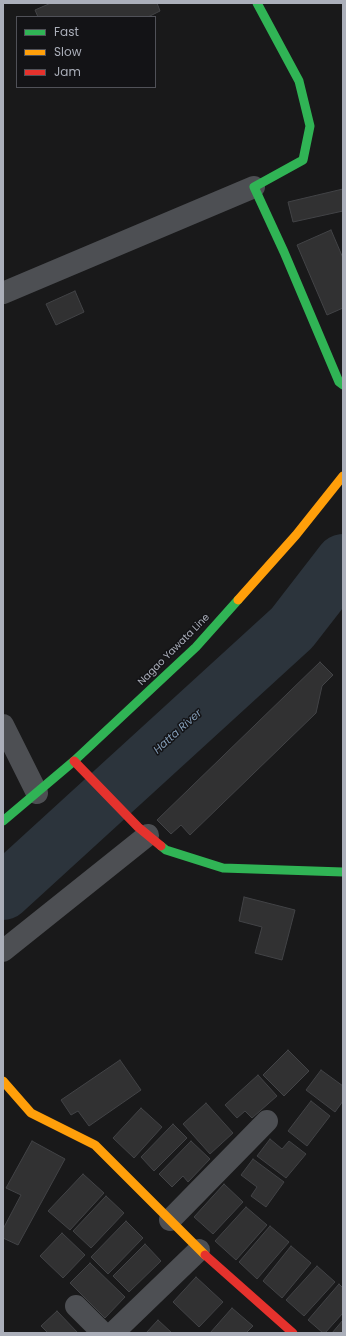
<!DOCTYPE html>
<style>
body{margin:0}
#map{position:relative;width:346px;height:1336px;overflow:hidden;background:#19191a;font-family:Poppins,sans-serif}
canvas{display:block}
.frame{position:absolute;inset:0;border:4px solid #abafba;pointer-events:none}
.legend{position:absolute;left:16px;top:16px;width:140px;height:72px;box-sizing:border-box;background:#131316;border:1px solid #505158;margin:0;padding:5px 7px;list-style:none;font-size:12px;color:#abafba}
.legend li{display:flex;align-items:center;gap:8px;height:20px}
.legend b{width:20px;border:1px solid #505158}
</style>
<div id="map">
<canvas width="346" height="1336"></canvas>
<div class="frame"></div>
<ul class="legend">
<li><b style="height:5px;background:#30b455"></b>Fast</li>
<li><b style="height:5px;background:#ff9f0a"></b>Slow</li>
<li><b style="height:5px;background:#e5322d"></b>Jam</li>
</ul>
</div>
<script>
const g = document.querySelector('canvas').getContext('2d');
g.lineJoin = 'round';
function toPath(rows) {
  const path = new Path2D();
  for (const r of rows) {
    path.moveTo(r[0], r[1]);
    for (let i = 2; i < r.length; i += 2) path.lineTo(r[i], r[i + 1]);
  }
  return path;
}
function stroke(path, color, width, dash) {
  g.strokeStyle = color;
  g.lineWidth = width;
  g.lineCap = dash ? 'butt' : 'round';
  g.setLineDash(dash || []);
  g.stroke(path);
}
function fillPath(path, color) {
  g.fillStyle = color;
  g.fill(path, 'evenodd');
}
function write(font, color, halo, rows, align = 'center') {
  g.font = font + ' Poppins,sans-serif';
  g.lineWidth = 3;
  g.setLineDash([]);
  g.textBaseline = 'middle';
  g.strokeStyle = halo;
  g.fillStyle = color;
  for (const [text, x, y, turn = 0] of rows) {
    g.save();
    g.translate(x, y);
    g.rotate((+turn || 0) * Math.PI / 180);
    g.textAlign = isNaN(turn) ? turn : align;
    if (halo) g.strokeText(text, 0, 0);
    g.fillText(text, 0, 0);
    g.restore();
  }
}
stroke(toPath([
 [3,892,292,628,343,562]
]), '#2c343c', 56);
const building = toPath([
 [51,3,157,3,160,11,148,17,38,17,35,10,51,3],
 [343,189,343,211,293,222,288,202,343,189],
 [331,230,343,258,343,308,327,315,297,245,331,230],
 [75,291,84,312,56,325,46,304,75,291],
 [320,662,333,675,322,686,316,713,190,835,181,825,171,834,157,820,320,662],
 [244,897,295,910,282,960,255,953,262,927,239,921,244,897],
 [288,1050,309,1071,284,1096,263,1075,288,1050],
 [120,1060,141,1090,89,1126,78,1111,71,1115,61,1100,120,1060],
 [321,1070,343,1086,343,1101,335,1112,306,1090,321,1070],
 [258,1075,277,1096,252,1118,245,1111,237,1118,225,1105,258,1075],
 [311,1101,330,1116,307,1146,288,1131,311,1101],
 [206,1103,233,1133,210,1154,183,1124,206,1103],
 [141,1108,162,1127,134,1158,113,1138,141,1108],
 [173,1124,187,1138,154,1171,141,1157,173,1124],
 [270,1139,282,1149,289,1141,306,1154,286,1178,257,1156,270,1139],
 [32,1141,65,1159,18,1245,3,1238,3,1229,21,1195,6,1188,32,1141],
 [191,1141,210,1159,188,1182,183,1176,172,1187,159,1174,191,1141],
 [253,1159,284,1182,266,1207,251,1196,257,1187,241,1175,253,1159],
 [83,1174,104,1193,70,1230,48,1211,83,1174],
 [224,1184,243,1202,213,1234,194,1217,224,1184],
 [106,1196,124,1213,91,1248,73,1231,106,1196],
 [246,1207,267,1225,236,1260,215,1241,246,1207],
 [126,1221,143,1238,108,1274,91,1257,126,1221],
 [270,1226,289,1242,257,1279,239,1262,270,1226],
 [62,1233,85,1255,63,1278,40,1256,62,1233],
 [145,1244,161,1261,129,1292,113,1276,145,1244],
 [291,1246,311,1263,282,1298,263,1281,291,1246],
 [90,1263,125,1297,105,1318,70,1283,90,1263],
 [317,1266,335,1282,304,1316,286,1300,317,1266],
 [196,1277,223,1302,199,1327,173,1302,196,1277],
 [339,1284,343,1288,343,1313,325,1333,323,1333,308,1320,339,1284],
 [232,1308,253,1326,246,1333,210,1333,232,1308],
 [57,1311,78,1333,48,1333,41,1326,57,1311],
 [158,1320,172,1333,146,1333,158,1320],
 [343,1320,343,1333,332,1333,343,1320]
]);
fillPath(building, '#313132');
stroke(building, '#424346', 1);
stroke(toPath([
 [3,293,254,187],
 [3,725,37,793],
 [3,951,148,835],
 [170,1220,267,1121],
 [76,1306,103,1333],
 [113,1333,199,1250]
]), '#4d4f53', 22);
stroke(toPath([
 [257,3,299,81,310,126,303,160,254,187,284,252,339,382,343,385],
 [3,821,74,761,196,647,238,600],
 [161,846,166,850,223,868,343,872]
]), '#30b455', 9);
stroke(toPath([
 [238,600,296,535,343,476],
 [3,1081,31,1113,95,1145,205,1255]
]), '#ff9f0a', 9);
stroke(toPath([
 [74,761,138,827,161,846],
 [205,1255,293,1333]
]), '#e5322d', 9);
write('10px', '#abafba', '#131316', [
 ["Nagao Yawata Line",174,650,-45]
]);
write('italic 11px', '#829bb5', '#131316', [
 ["Hatta River",178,732,-42]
]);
</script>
